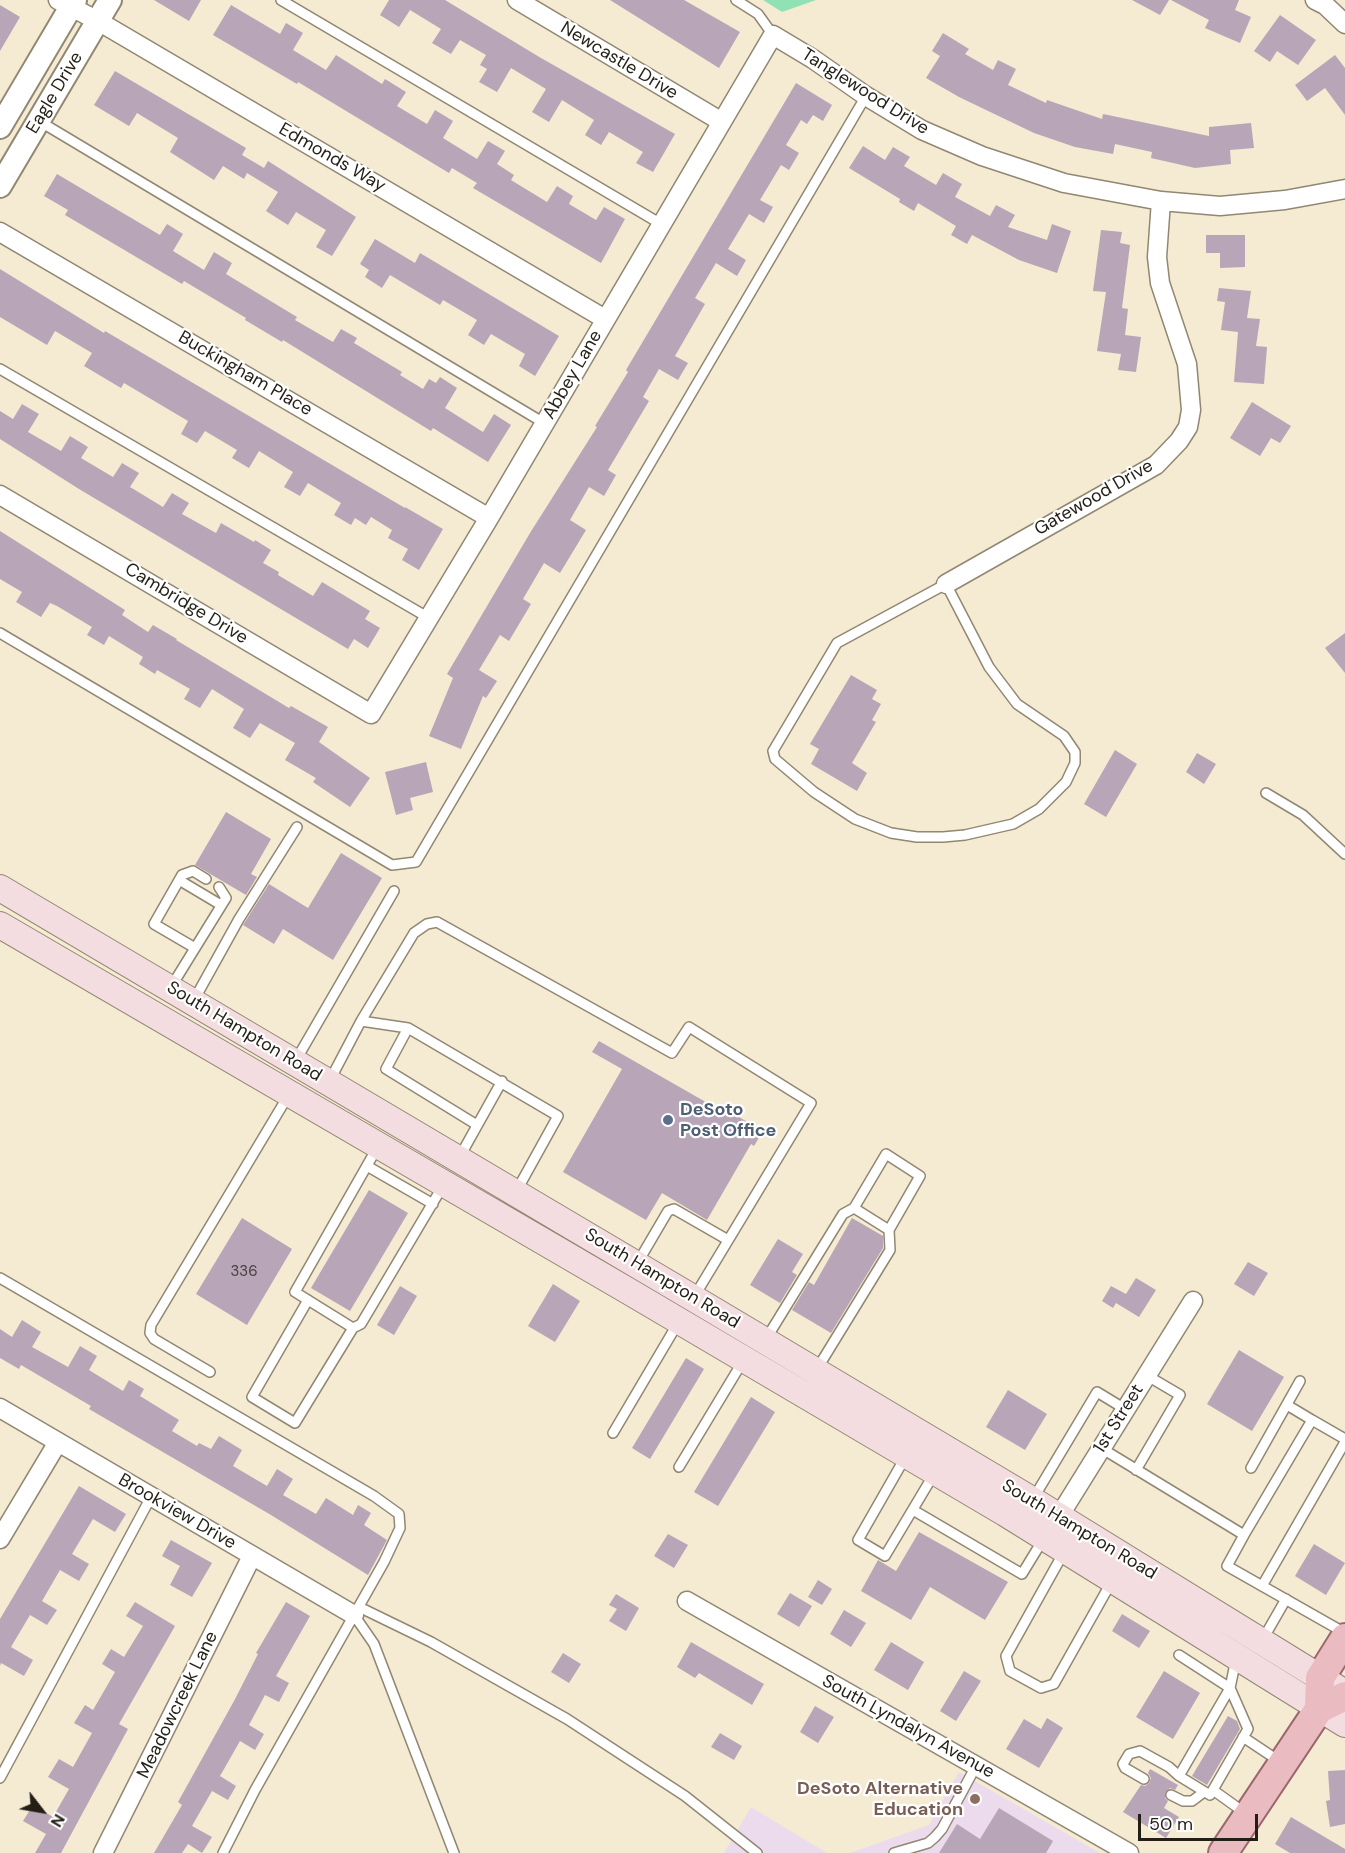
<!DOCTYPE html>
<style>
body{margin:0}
#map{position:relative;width:1345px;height:1853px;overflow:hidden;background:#f5ead2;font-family:"DM Sans",sans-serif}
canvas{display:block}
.north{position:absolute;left:12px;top:1781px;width:60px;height:60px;-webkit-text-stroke:4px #fff;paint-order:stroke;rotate:121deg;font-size:16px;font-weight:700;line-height:24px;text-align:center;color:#231f17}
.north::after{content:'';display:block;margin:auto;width:21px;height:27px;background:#231f17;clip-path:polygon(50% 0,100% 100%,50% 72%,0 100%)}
.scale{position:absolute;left:1138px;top:1814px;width:120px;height:27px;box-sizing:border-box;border:3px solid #231f17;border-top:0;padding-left:8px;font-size:18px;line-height:21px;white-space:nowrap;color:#231f17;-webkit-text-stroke:4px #fff;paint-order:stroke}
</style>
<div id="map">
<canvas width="1345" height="1853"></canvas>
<div class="north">N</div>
<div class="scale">50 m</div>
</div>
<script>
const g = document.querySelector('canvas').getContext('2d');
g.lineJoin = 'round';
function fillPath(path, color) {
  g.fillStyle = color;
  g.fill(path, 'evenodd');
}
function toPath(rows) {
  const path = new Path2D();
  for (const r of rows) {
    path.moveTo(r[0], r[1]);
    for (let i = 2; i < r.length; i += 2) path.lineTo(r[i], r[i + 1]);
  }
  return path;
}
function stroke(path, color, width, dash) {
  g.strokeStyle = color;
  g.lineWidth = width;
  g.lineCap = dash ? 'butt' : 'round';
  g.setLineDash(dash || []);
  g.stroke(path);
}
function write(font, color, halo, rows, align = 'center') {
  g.font = font + ' "DM Sans",sans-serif';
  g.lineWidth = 4.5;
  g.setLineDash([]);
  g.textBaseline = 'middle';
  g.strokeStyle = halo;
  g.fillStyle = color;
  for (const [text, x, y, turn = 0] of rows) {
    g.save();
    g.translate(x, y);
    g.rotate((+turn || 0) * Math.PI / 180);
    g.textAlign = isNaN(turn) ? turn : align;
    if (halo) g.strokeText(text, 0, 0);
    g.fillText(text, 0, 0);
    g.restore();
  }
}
fillPath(toPath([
 [959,1772,1100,1853,850,1853,929,1825],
 [751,1807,827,1853,724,1853]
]), '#ecdbed');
fillPath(toPath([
 [763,0,816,0,782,12]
]), '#90e2b5');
fillPath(toPath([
 [154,0,201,0,189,21],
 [389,0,445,0,541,58,675,134,653,172,636,163,643,152,609,132,601,145,585,135,594,120,562,100,549,122,532,112,546,89,511,68,497,92,479,82,487,69,480,65,486,55,460,40,451,54,432,43,441,29,410,10,399,27,380,15],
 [610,0,684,0,740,32,719,68],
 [1132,0,1169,0,1160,15],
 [1171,0,1239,0,1235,10,1251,17,1240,43,1205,28,1209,20],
 [0,5,20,17,0,51],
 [231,5,280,34,286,23,303,33,293,50,326,70,336,55,382,84,385,79,406,92,397,106,427,124,435,110,453,121,443,138,477,159,488,141,505,151,497,164,514,175,511,180,547,202,557,186,573,196,569,204,596,220,604,207,625,219,601,263,473,188,477,183,452,168,449,173,298,82,297,84,213,35],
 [1280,15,1316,40,1298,65,1277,51,1270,62,1254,51],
 [943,33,969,49,965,54,993,70,998,60,1016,69,1008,85,1046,103,1047,100,1102,119,1103,114,1209,136,1209,127,1251,123,1254,148,1230,150,1231,164,1195,168,1151,158,1152,152,1115,144,1113,154,1075,147,1034,133,959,97,926,78,940,56,932,51],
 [1335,55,1345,68,1345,115,1325,88,1307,101,1295,85],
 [115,71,246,148,242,155,264,168,268,161,356,217,332,256,316,247,326,230,296,212,288,225,266,211,278,192,247,173,244,179,223,166,214,180,170,152,178,138,137,113,129,126,94,105],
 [796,83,832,105,823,121,813,115,807,124,801,120,786,145,799,153,789,170,781,165,760,200,773,207,764,223,749,214,728,249,746,260,737,276,716,263,695,298,705,304,675,356,688,363,678,380,659,369,643,397,649,401,608,470,616,475,604,496,589,487,570,520,586,530,560,573,544,563,523,599,531,604,509,641,500,635,479,670,497,681,486,698,483,696,461,749,429,736,453,678,447,674,530,533,597,427,595,426,628,372,626,370],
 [863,146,885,160,893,147,910,157,904,166,936,185,943,173,962,184,955,197,990,216,996,205,1015,215,1008,227,1047,240,1052,224,1071,231,1057,273,1019,260,972,235,967,244,951,235,956,226,918,203,914,211,899,202,900,199,849,168],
 [57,174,160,235,167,224,183,234,173,251,204,270,214,252,232,263,226,274,297,317,295,320,333,342,341,329,357,338,354,343,402,372,400,375,423,389,429,379,436,383,440,377,457,388,445,408,483,432,494,414,511,425,488,462,433,428,431,431,283,340,282,342,245,320,246,318,184,281,182,284,65,215,68,210,44,196],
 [1101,230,1122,232,1120,243,1130,245,1122,308,1128,309,1125,335,1141,337,1136,372,1118,370,1121,354,1097,351,1106,292,1093,291],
 [1206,235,1245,235,1245,267,1220,268,1220,253,1206,253],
 [375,239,415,263,420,253,559,336,535,376,519,366,525,354,491,334,484,345,468,335,477,320,443,300,440,305,390,275,382,288,365,277,369,270,360,264],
 [0,269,104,333,105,331,405,508,405,507,443,529,419,570,402,560,408,549,388,538,392,530,371,517,366,525,355,518,351,525,334,515,341,503,308,483,300,496,284,487,293,472,259,451,249,468,232,458,237,450,205,431,197,443,181,434,188,421,124,383,121,388,84,366,92,353,55,331,47,345,0,317],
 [1219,288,1251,291,1247,318,1260,319,1256,346,1267,347,1264,384,1234,382,1238,332,1221,330,1225,302,1217,301],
 [1252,402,1291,426,1280,443,1271,438,1260,456,1230,438],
 [22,404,39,414,28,432,61,451,70,436,88,447,81,458,113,477,122,463,139,473,130,487,163,507,172,493,189,503,182,514,216,533,221,523,254,542,255,540,271,550,263,563,279,572,278,575,313,596,322,582,370,611,365,619,380,628,368,648,354,639,348,649,79,489,0,439,0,411,13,419],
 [0,531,125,610,122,615,148,632,153,625,177,639,176,640,289,708,291,706,328,727,319,742,370,778,350,807,313,782,316,778,285,760,295,743,260,723,250,738,233,728,244,709,212,689,200,708,184,699,190,689,157,670,155,674,139,664,143,657,109,636,104,645,87,635,92,627,57,606,50,603,41,617,16,602,22,592,0,579],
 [1345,633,1345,673,1325,648],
 [851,675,877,690,872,699,881,704,872,720,876,722,852,763,867,773,857,791,811,764,819,749,810,744],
 [1115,750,1137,764,1106,817,1084,804],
 [1197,753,1216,764,1204,784,1186,772],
 [426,762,433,792,410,798,413,810,396,815,385,772],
 [226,812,271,839,251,874,257,877,246,895,195,865],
 [341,853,382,878,333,960,283,929,274,944,243,925,269,884,308,908],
 [599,1041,718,1109,720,1106,763,1131,754,1146,751,1144,707,1220,662,1193,646,1220,563,1172,622,1069,592,1052],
 [369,1190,408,1213,350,1311,311,1288],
 [242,1218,292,1249,247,1325,196,1294],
 [852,1218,883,1236,883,1248,831,1333,792,1310,809,1282,814,1285],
 [778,1239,803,1254,792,1272,797,1275,780,1303,750,1285],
 [1248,1262,1268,1273,1254,1296,1234,1284],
 [1136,1278,1156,1290,1139,1317,1116,1303,1113,1308,1102,1301,1111,1286,1126,1294],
 [553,1284,580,1301,555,1342,528,1326],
 [400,1286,417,1296,394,1335,377,1325],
 [22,1320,41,1332,32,1347,68,1367,80,1346,97,1356,89,1370,123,1391,129,1380,144,1389,140,1396,179,1420,172,1431,197,1446,199,1443,211,1449,219,1436,242,1450,233,1466,267,1486,277,1469,293,1479,283,1495,316,1514,326,1498,353,1515,358,1505,371,1513,364,1525,387,1540,368,1575,271,1515,89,1409,91,1406,21,1365,19,1369,0,1358,0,1329,12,1337],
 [1239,1350,1284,1377,1252,1431,1207,1404],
 [686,1358,704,1369,650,1459,632,1448],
 [1008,1390,1047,1414,1025,1450,986,1427],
 [751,1397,775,1412,718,1506,694,1492],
 [79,1486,126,1514,115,1532,93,1519,72,1554,89,1564,79,1581,60,1570,42,1601,57,1610,47,1625,30,1615,11,1647,33,1660,24,1676,1,1663,0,1666,0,1619],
 [919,1532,1008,1582,985,1620,930,1587,911,1620,861,1591,878,1560,896,1571],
 [668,1534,688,1545,674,1568,654,1556],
 [171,1540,212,1563,192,1597,170,1585,180,1566,162,1556],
 [1314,1544,1345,1563,1326,1595,1295,1576],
 [818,1580,832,1589,822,1605,808,1597],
 [790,1593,812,1606,799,1627,777,1614],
 [616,1594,639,1608,626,1631,609,1621,617,1609,609,1605],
 [135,1602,175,1626,119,1724,128,1729,61,1853,35,1853,46,1834,23,1821,33,1805,53,1817,69,1789,48,1777,59,1759,73,1767,92,1733,74,1723,85,1705,93,1710,115,1672,102,1664,111,1649,124,1657,143,1626,126,1616],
 [286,1602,310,1616,276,1676,289,1683,279,1702,265,1695,249,1725,264,1734,255,1750,240,1741,220,1776,236,1786,228,1800,212,1791,192,1826,212,1837,202,1853,188,1844,182,1853,154,1853,182,1805,178,1802,234,1701,258,1654,256,1653],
 [844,1610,866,1623,851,1647,830,1634],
 [1122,1614,1150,1631,1139,1648,1112,1631],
 [691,1642,764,1684,752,1705,699,1673,695,1678,677,1667],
 [891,1642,924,1662,908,1690,874,1670],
 [563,1653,581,1664,569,1683,551,1672],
 [964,1671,981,1681,956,1721,940,1711],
 [1164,1671,1200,1693,1173,1739,1136,1717],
 [815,1706,834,1717,818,1743,800,1732],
 [1228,1716,1237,1721,1240,1729,1207,1785,1192,1776],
 [1047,1718,1063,1728,1039,1768,1006,1749,1024,1719,1041,1729],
 [720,1733,742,1746,734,1760,711,1747],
 [1150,1769,1178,1785,1175,1790,1170,1788,1165,1793,1165,1798,1168,1801,1164,1808,1179,1817,1166,1838,1123,1812,1141,1785,1145,1786,1149,1783,1151,1778,1148,1773],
 [1345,1770,1345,1824,1330,1827,1326,1801,1330,1800,1328,1771],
 [999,1808,1053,1841,1046,1853,939,1853,957,1824,980,1839],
 [1291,1817,1345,1849,1345,1853,1290,1853,1275,1844]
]), '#b8a6b8');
const service = toPath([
 [281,0,661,224],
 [736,0,758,14,773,35],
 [39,121,544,423],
 [0,369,429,618],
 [946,584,989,667,1017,704,1064,736,1075,752,1075,763,1066,782,1039,809,1013,824,965,835,943,837,917,837,891,833,855,819,814,792,775,759,773,751,837,643,946,584],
 [0,633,392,865,416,862,866,96],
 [1266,793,1303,815,1345,854],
 [179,880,221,905],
 [195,948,154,924,182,875,193,871,206,879],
 [171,987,226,898,219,887],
 [194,1000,239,919,297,827],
 [361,1021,408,1028,558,1116,517,1190],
 [408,1028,386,1069,477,1125],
 [296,1060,394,891],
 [330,1080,361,1021,414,933,427,924,437,922,672,1053,689,1027,811,1103,694,1297],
 [377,1148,295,1292,353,1328,361,1324,444,1184],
 [459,1158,502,1081],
 [367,1166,433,1204],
 [638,1262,668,1211,674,1209,728,1240],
 [0,1278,374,1496,399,1514,400,1528,384,1562,255,1790,223,1853],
 [308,1300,252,1397,295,1423,353,1328],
 [766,1339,843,1214,854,1208],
 [817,1369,890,1250,889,1230,920,1176,886,1154,854,1208,889,1230],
 [210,1372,154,1339,150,1333,151,1325,288,1096],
 [1287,1405,1312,1420],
 [613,1433,678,1323],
 [1101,1448,1244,1535,1312,1420,1345,1439],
 [906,1456,858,1540,885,1556,934,1474],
 [679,1467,743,1361],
 [1251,1468,1300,1381],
 [1136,1470,1180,1395,1146,1375],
 [1033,1499,1097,1392,1125,1409],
 [913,1510,1022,1574,1044,1538],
 [1244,1535,1227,1566,1345,1633],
 [1064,1552,1006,1656,1010,1671,1041,1688,1054,1684,1112,1581],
 [1262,1586,1345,1442],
 [359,1607,431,1642,567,1719,685,1796,757,1853],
 [354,1615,374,1644,454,1853],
 [1263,1639,1286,1599],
 [1179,1655,1230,1688,1248,1729,1210,1795,1179,1776,1230,1688,1236,1659],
 [1243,1737,1279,1761],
 [0,1778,151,1497],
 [1144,1779,1125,1768,1123,1764,1129,1754,1140,1751,1169,1767,1179,1776],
 [1213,1790,1245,1813],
 [1171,1795,1183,1801,1192,1801,1204,1792],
 [894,1853,928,1843,935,1837,942,1829,976,1766]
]);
const minor = toPath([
 [58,0,98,21,605,319],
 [517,0,722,122],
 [1315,0,1325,5,1345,24],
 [0,232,489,518],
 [0,495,371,714,489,518,773,35,813,59,866,96,922,130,982,156,1064,183,1161,201,1220,206,1285,200,1345,189],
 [946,584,1156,465,1179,441,1188,427,1191,410,1187,364,1160,283,1157,257,1161,201],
 [0,1408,354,1615],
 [1053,1526,1193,1301],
 [0,1539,58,1442],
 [687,1601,1129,1853],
 [103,1853,252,1556]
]);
const tertiary = toPath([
 [0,127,75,0],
 [0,186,110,0]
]);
const secondary = toPath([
 [0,888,693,1298,1032,1500,1337,1688],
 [0,925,630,1292,1005,1513,1345,1724]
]);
const primary = toPath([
 [1319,1709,1320,1678,1345,1638],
 [1319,1709,1345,1696],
 [1223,1853,1319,1709]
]);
stroke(service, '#918772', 12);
stroke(minor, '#918772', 21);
stroke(tertiary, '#918772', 26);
stroke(secondary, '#918772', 28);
stroke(primary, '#9b686c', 32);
stroke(service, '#fff', 9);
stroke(minor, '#fff', 18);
stroke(tertiary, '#fff', 22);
stroke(secondary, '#f4dde1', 26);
stroke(primary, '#eabcc2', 28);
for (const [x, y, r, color] of [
 [668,1120,6,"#5c6f8a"],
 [975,1799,6,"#8d6e63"]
]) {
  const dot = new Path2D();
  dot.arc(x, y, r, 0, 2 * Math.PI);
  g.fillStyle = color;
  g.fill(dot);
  stroke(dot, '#fff', 2);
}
write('15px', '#48413f', null, [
 ["336",244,1272]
]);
write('18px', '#231f17', '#fff', [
 ["Newcastle Drive",619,61,31],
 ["Tanglewood Drive",865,92,32],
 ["Eagle Drive",55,93,-59],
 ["Edmonds Way",332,158,30],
 ["Buckingham Place",245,374,30],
 ["Abbey Lane",573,375,-60],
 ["Gatewood Drive",1094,498,-30],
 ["Cambridge Drive",186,604,31],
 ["South Hampton Road",244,1032,31],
 ["South Hampton Road",662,1279,31],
 ["1st Street",1119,1419,-58],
 ["Brookview Drive",177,1512,30],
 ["South Hampton Road",1079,1530,31],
 ["Meadowcreek Lane",178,1705,-64],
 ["South Lyndalyn Avenue",908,1727,29]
]);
write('bold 18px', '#4e5e75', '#fff', [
 ["DeSoto",680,1110],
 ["Post Office",680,1131]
], 'left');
write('bold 18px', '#785e54', '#fff', [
 ["DeSoto Alternative",963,1789],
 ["Education",963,1810]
], 'right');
</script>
